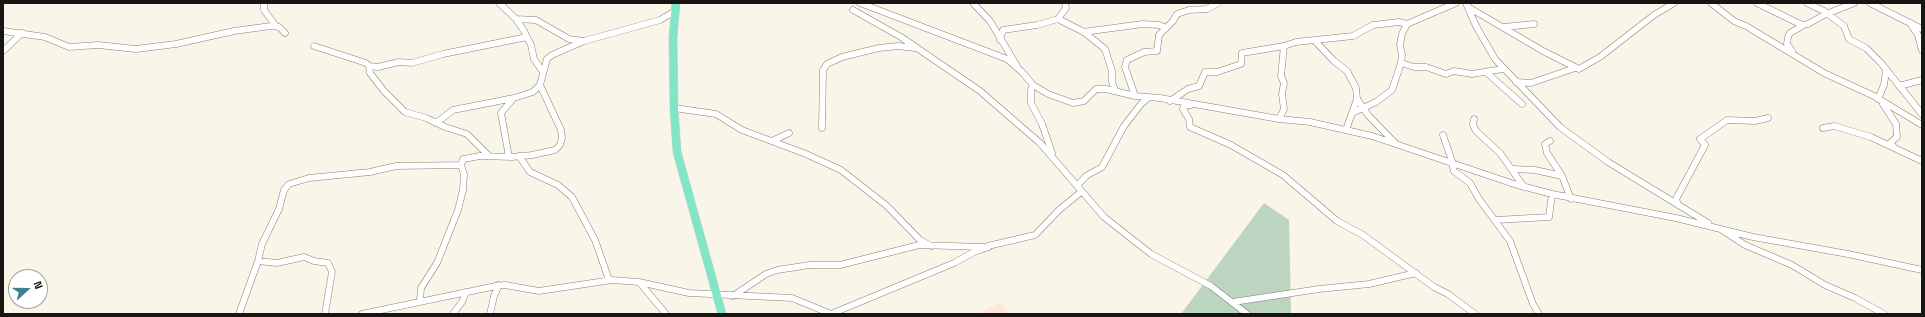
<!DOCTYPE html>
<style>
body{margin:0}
#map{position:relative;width:1925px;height:317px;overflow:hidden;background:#f9f5e9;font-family:"Space Grotesk",sans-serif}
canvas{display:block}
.frame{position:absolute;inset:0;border:4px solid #181612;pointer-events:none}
.north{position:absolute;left:8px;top:269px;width:40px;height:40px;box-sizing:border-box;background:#fff;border:1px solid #a3a2a0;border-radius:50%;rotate:69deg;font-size:11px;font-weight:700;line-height:16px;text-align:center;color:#181612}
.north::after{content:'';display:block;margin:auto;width:14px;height:18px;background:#3d8090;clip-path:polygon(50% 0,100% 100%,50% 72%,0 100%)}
</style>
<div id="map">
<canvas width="1925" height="317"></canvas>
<div class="frame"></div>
<div class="north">N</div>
</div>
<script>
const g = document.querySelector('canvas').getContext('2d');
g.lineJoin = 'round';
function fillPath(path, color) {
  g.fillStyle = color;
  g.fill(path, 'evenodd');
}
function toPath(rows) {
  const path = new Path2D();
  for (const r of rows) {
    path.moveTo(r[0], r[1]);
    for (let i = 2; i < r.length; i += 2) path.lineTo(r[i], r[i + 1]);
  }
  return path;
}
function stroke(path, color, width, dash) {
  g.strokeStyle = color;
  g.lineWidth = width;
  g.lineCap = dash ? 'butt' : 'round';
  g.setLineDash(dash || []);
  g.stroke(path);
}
fillPath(toPath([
 [1001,302,1009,314,976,314]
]), '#fee6db');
fillPath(toPath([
 [1264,203,1289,220,1291,314,1181,314]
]), '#bcd5c0');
const minor = toPath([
 [264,3,264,10,276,26],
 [499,3,516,19,524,31,531,45,534,59,543,72],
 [860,3,1007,59,1022,72,1033,85,1048,94,1073,103,1084,101,1096,89,1106,89,1135,96,1160,98,1279,119,1310,122,1372,136,1514,184,1552,194,1676,218,1753,237,1848,254,1922,270],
 [973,3,990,21,1017,66],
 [1466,3,1476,26,1495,59,1560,127,1608,162,1708,223],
 [1711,3,1734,21,1746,26,1824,73,1874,96,1922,125],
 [1757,3,1802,25,1808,24,1824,15,1854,3],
 [1807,3,1824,11,1844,26,1849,39,1866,48,1881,63,1922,114],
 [1870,3,1922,29],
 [1468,7,1543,51,1579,69,1600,57,1654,15,1674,3],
 [853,10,901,37,980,91,1040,143,1104,217,1151,254,1211,286,1247,314],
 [516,19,536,20,569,39,583,41],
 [1058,19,1084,32,1105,49,1112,71,1112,82,1115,90],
 [1910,23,1918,35,1922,50],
 [1504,27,1534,24],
 [3,31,45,37,69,47,98,45,136,49,176,44,234,31,271,26,279,27,285,33],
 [1083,32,1143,24,1159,25,1166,28],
 [1000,40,1003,30,1037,25,1058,19,1066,8,1065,3],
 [1315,41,1334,61,1347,71,1356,88,1357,99,1346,130],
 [314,46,366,63,369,66,370,73,384,91,405,112,426,118,445,127,467,134,488,155],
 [3,51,22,33],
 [1792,51,1787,44,1788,37,1790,33,1804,25],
 [1401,63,1414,67,1426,67,1446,74,1454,71,1472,74,1503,69],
 [369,66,378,67,399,62,412,63,443,54,527,37],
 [1486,72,1522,104],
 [1516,82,1531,83,1575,68],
 [1033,85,1031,90,1031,103,1042,124,1052,153],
 [1899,86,1922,80],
 [1135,96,1125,67,1127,60,1144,52,1157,51,1159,35,1173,21,1177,14,1189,10,1207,9,1218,3],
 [1357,99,1368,115,1395,143],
 [1878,99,1884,85,1886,71],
 [1170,101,1188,89,1199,86,1205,72,1217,72,1241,64,1242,53,1284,46],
 [1883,104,1896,124,1897,137,1890,143,1895,148],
 [1191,105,1184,106,1183,109,1189,119,1190,127,1231,145,1283,175,1337,221,1363,235,1434,287,1448,294,1475,314],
 [674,108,716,114,742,130,806,154,841,170,887,206,920,240,931,246],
 [1352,113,1376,102,1392,90,1401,63,1402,55,1400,45,1402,34,1407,24,1456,3],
 [1279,119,1284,109,1282,94,1284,83,1281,76,1284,46,1296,42,1353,36,1373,25,1399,22,1407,24],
 [1474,119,1473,125,1476,131,1500,153,1524,187],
 [436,123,453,110,514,98,533,92,540,85,547,59,552,55,584,41,660,20,675,11],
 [822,128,823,70,827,64,842,57,879,48,898,46,915,48],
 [1823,128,1834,126,1871,137,1922,161],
 [1443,135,1453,164],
 [772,141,789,133],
 [1550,141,1545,144,1547,153,1562,176,1571,199],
 [519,156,530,172,558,185,572,197,595,240,609,280],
 [509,157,501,113,512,100],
 [1452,164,1454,171,1470,183,1479,199,1510,241,1533,304,1539,314],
 [1513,169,1535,170,1562,176],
 [1077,186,1086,176,1102,167,1124,126,1141,104,1148,98],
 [1678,205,1676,199,1705,145,1700,139,1727,120,1755,121,1768,118],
 [1496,220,1549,217,1552,194],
 [1722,230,1745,245,1792,265,1825,285,1855,298,1884,314],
 [258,261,277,263,304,257,314,261,328,263,332,272,325,314],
 [639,282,666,314],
 [733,296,766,274,777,270,810,265,840,265,919,245,983,247],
 [420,301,421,288,437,263,458,210,463,190,464,174,461,165,463,159,480,156,512,157,532,155,555,150,560,145,562,138,561,130,540,85],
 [1233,302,1319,289,1369,284,1416,273],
 [239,314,258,261,262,244,279,209,284,190,289,184,309,178,370,172,396,166,461,165],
 [362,314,496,286,505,285,539,291,612,280,639,282,689,293,792,298,831,314,954,263,974,252,989,247,988,246,1035,235,1059,210,1081,192],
 [453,314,462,302,466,292],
 [490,314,494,296,499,285]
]);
const major = toPath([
 [676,3,673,38,674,108,677,152,722,314]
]);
stroke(minor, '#858176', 7);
stroke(major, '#d5d5d4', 9);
stroke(minor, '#fff', 6);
stroke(major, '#81e5c7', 8);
</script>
